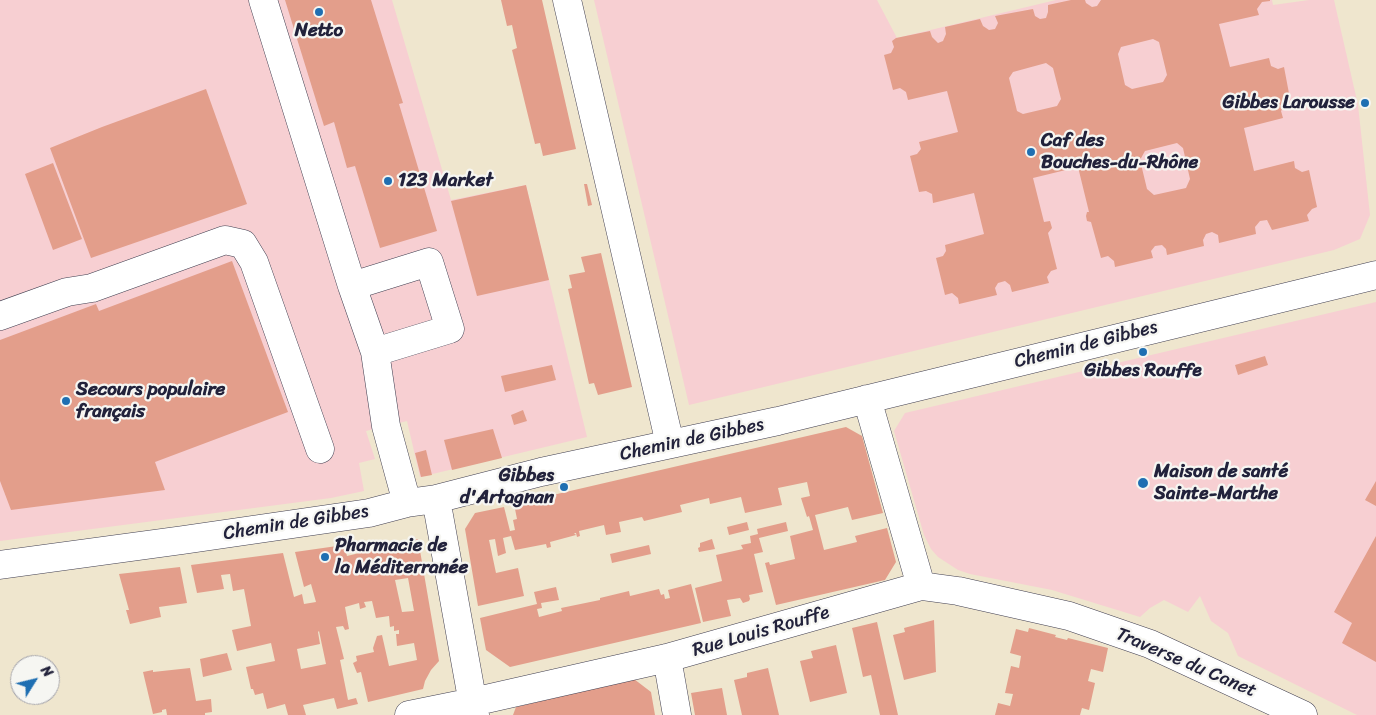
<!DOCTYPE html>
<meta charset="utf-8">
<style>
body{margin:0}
#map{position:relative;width:1376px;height:715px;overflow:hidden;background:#efe6ce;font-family:Sriracha,sans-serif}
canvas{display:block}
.north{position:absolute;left:10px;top:655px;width:50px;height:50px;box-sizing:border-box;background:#f6f6f2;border:1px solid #a1a1a9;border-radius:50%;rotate:54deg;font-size:14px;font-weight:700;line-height:20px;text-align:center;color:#22223b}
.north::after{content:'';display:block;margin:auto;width:18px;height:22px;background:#1f6fb2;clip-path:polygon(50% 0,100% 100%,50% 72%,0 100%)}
</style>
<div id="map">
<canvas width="1376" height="715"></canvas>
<div class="north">N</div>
</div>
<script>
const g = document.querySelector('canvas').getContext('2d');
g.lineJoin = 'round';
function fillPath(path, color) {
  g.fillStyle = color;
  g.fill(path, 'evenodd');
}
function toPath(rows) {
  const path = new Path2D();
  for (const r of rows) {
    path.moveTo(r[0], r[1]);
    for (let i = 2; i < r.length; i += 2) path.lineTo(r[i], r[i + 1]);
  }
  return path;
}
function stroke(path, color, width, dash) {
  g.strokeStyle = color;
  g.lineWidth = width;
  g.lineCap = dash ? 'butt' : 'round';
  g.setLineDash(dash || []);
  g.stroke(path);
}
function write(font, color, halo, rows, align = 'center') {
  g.font = font + ' Sriracha,sans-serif';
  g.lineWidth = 4.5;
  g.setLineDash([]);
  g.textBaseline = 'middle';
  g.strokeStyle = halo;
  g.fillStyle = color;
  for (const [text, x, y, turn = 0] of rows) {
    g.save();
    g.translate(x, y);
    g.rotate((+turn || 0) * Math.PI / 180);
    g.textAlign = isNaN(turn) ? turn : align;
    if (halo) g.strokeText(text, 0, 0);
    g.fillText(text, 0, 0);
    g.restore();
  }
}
fillPath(toPath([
 [0,0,392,0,451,200,526,185,587,437,420,477,407,421,366,431,375,459,359,463,364,491,331,498,0,541],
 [594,0,877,0,897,38,1056,0,1272,0,1273,5,1309,0,1334,0,1358,105,1370,215,1360,239,1334,250,689,405],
 [1376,302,1376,715,1357,715,1238,656,1228,633,1211,621,1200,596,1188,612,1164,600,1150,608,1140,617,1052,590,970,574,958,570,938,557,931,549,924,535,894,431,905,413]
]), '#f7cfd2');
fillPath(toPath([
 [285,0,371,0,403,103,399,104,437,231,380,248,355,166,347,168,334,122,324,126],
 [501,0,542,0,576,149,543,156,540,143,535,144,512,50,517,48,512,25,507,26],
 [1071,0,1085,0,1086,3,1092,7,1097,6,1101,0,1270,0,1270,1,1262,2,1257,9,1259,15,1219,24,1230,67,1269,58,1271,66,1278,69,1284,67,1291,104,1285,105,1281,111,1283,118,1244,128,1254,171,1294,161,1295,168,1302,172,1309,170,1317,207,1312,209,1307,215,1309,221,1272,230,1267,220,1260,221,1255,227,1256,234,1219,243,1218,235,1212,232,1206,234,1203,240,1204,246,1167,255,1166,249,1162,245,1155,246,1151,251,1153,258,1115,267,1114,261,1108,256,1101,258,1091,222,1087,221,1086,216,1087,212,1089,212,1078,167,1033,178,1044,222,1050,221,1052,228,1048,233,1057,269,1051,271,1047,277,1049,283,1012,292,1010,285,1005,281,998,283,995,288,997,295,959,304,958,298,952,293,945,295,936,258,943,256,946,251,945,245,984,234,974,193,933,203,932,194,926,191,919,192,910,156,917,154,921,149,919,142,958,132,947,91,908,100,906,92,900,88,893,90,884,55,891,53,894,47,892,41,896,38,930,31,932,37,938,43,943,41,946,34,945,27,980,19,983,26,989,30,995,29,998,23,995,16,1033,9,1035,16,1040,19,1046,18,1048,12,1048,5],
 [1153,39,1159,42,1167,75,1163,82,1132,89,1125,85,1118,54,1121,47],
 [1046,63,1053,68,1061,99,1057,106,1023,114,1017,111,1009,78,1013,72],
 [1177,143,1183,148,1190,179,1186,188,1154,195,1147,189,1140,160,1145,151],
 [206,89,247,204,91,258,50,148,102,127],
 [53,163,82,239,53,250,25,174],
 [584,184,587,184,592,205,588,206],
 [526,185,549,280,477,296,451,201],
 [601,253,632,387,598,395,594,383,589,384,568,289,572,288,569,275,585,272,581,257],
 [232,261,288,412,155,462,165,490,11,510,0,481,0,340,96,304,99,311],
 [1265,356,1268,365,1238,375,1235,365],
 [552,365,556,380,505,392,501,376],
 [523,410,527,421,514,425,511,415],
 [846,427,862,436,883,513,852,520,848,507,815,515,824,550,857,542,855,536,887,528,896,562,885,580,776,605,765,563,769,562,770,565,795,559,790,536,813,530,809,516,807,517,801,498,810,496,807,482,778,488,782,505,745,513,741,497,710,504,709,498,680,505,682,512,644,521,642,517,619,522,621,532,606,535,604,525,579,531,580,536,577,537,576,533,574,533,576,535,550,542,551,547,547,548,546,544,515,550,511,536,503,538,506,553,498,556,495,539,489,540,496,573,518,568,524,596,478,606,465,529,475,513,504,507,510,531,515,530,513,520,517,519,514,504],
 [493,429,502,458,452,470,444,440],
 [426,450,432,475,421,477,415,453],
 [1376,481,1376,506,1365,500],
 [747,522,749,530,729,535,727,527],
 [786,522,788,531,759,538,763,552,754,554,763,592,749,595,750,599,749,601,743,603,740,598,727,600,731,616,703,622,695,588,722,581,716,555,743,549,741,545,751,543,750,536,758,534,757,529],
 [1376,536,1376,662,1342,643,1352,623,1334,612],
 [418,539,439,661,431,670,425,681,423,689,368,702,361,672,357,673,353,663,357,661,356,656,374,652,373,648,377,636,382,635,389,666,417,660,414,643,397,646,396,634,399,634,399,630,394,631,394,626,390,627,389,616,376,618,372,601,364,602,366,607,360,609,359,603,345,607,349,629,345,630,343,626,336,627,344,659,340,660,348,700,356,698,358,704,337,709,334,698,303,705,306,715,288,715,285,704,267,709,263,693,255,695,253,689,251,689,246,667,275,661,271,643,237,651,232,630,251,626,244,589,233,591,230,574,221,575,224,589,197,593,191,565,283,553,294,597,302,594,304,604,316,602,311,584,304,587,295,552,344,545,347,556],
 [408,578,414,611,402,612,395,580],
 [319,631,326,664,301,669,297,649,320,644,318,632],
 [712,539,715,549,699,552,698,548,700,547,700,543],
 [649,545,651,554,612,563,610,554],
 [180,567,187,603,159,607,161,617,130,624,126,610,129,610,119,574],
 [691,584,701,623,510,667,486,650,480,618,537,604,534,592,556,587,559,600,541,603,542,608,537,609,539,617,562,611,561,608,600,600,600,598,629,591,630,596,659,589,661,595,664,594,665,599,670,598,668,590],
 [934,620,936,672,904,680,893,635,905,632,904,628],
 [877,622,888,671,898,715,880,715,871,675,863,677,853,632,852,628],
 [1029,628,1056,635,1055,637,1067,640,1068,638,1108,648,1103,672,1091,669,1088,681,1095,683,1089,710,1082,708,1080,715,995,715,998,703,1010,706,1013,694,1005,693,1011,666,1019,668,1021,656,1010,653,1016,629,1028,632],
 [836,645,847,693,810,702,800,661,813,658,811,651],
 [227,653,232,670,203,677,200,659],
 [190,668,196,701,211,699,212,712,205,713,205,715,167,715,166,709,162,710,162,712,153,714,143,672,153,670,153,672],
 [768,668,779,715,742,715,734,680,747,677,747,673],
 [634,679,651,692,655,715,513,715,516,707],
 [722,688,727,715,695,715,691,693]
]), '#e39e8b');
const minor = toPath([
 [263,0,352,286,375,352,386,426,407,503],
 [567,0,670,444],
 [352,286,429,262,450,329,375,352],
 [0,316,67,292,92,288,225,240,243,244,254,262,320,449],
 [867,399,921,586],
 [436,499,475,715],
 [0,565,183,540,369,513,407,503,436,499,541,472,778,421,1376,275],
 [667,658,677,715],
 [409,715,473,702,667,658,921,586,958,591,1069,616,1150,644,1303,715]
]);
stroke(minor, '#413f51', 29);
stroke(minor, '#fff', 28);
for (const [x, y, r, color] of [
 [319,12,5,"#1f6fb2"],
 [1365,103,5,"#1f6fb2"],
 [1031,152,5,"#1f6fb2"],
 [388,181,5,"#1f6fb2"],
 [1143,352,5,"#1f6fb2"],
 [66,401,5,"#1f6fb2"],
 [1143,483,6,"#1f6fb2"],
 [564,487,5,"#1f6fb2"],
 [325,557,5,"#1f6fb2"]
]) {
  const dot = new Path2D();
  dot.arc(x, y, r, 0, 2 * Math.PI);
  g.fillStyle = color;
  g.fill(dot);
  stroke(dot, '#f6f6f2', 2);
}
write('bold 19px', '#22223b', '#f6f6f2', [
 ["Netto",319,31,"center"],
 ["Gibbes Larousse",1355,103,"right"],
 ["Caf des",1041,141],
 ["Bouches-du-Rhône",1041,163],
 ["123 Market",398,181],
 ["Gibbes Rouffe",1143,371,"center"],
 ["Secours populaire",76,390],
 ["français",76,412],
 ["Maison de santé",1154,472],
 ["Sainte-Marthe",1154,494],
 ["Gibbes",554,476,"right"],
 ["d'Artagnan",554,498,"right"],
 ["Pharmacie de",335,546],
 ["la Méditerranée",335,568]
], 'left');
write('19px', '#22223b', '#f6f6f2', [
 ["Chemin de Gibbes",1086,345,-14],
 ["Chemin de Gibbes",692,440,-12],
 ["Chemin de Gibbes",296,523,-9],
 ["Rue Louis Rouffe",761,632,-16],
 ["Traverse du Canet",1186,663,23]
]);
</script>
